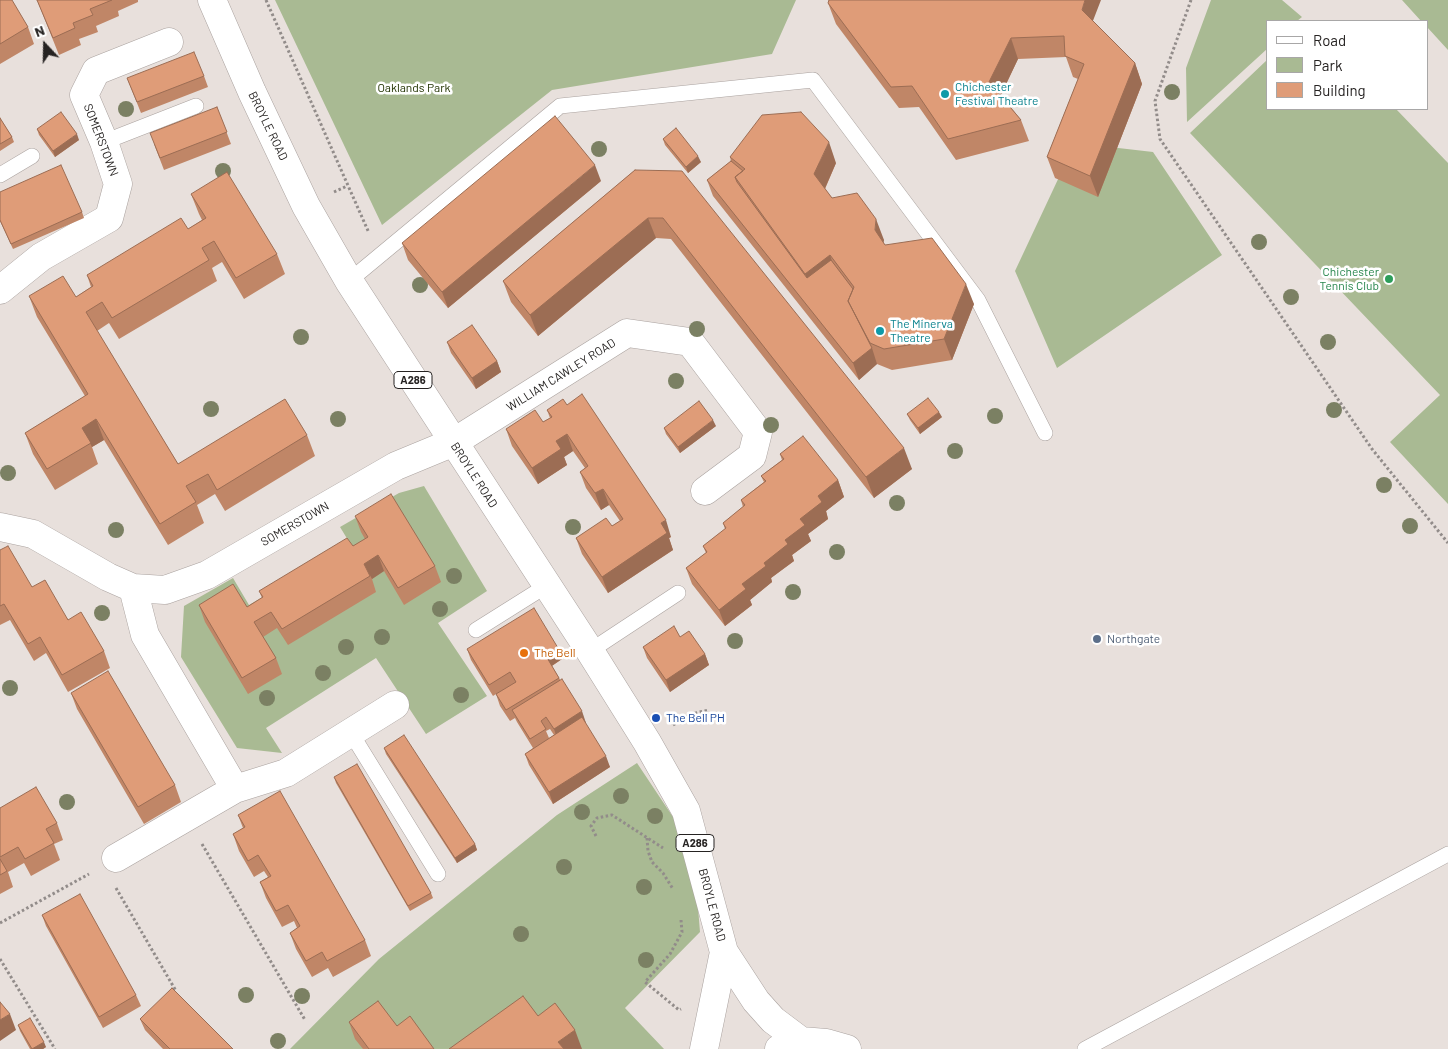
<!DOCTYPE html>
<style>
body{margin:0}
#map{position:relative;width:1448px;height:1049px;overflow:hidden;background:#e8e0dc;font-family:Barlow,sans-serif}
canvas{display:block}
.legend{position:absolute;left:1266px;top:20px;width:162px;height:90px;box-sizing:border-box;background:#fff;border:1px solid #a8a7a7;margin:0;padding:6px 9px;list-style:none;font-size:15px;color:#262322}
.legend li{display:flex;align-items:center;gap:10px;height:25px}
.legend b{width:25px;border:1px solid #a8a7a7}
.north{position:absolute;left:20px;top:20px;width:50px;height:50px;-webkit-text-stroke:4px #fff;paint-order:stroke;rotate:339deg;font-size:14px;font-weight:700;line-height:20px;text-align:center;color:#262322}
.north::after{content:'';display:block;margin:auto;width:18px;height:22px;background:#262322;clip-path:polygon(50% 0,100% 100%,50% 72%,0 100%)}
</style>
<div id="map">
<canvas width="1448" height="1049"></canvas>
<ul class="legend">
<li><b style="height:6px;background:#fff"></b>Road</li>
<li><b style="height:14px;background:#a9ba93"></b>Park</li>
<li><b style="height:14px;background:#df9c78"></b>Building</li>
</ul>
<div class="north">N</div>
</div>
<script>
const g = document.querySelector('canvas').getContext('2d');
g.lineJoin = 'round';
function fillPath(path, color) {
  g.fillStyle = color;
  g.fill(path, 'evenodd');
}
function toPath(rows) {
  const path = new Path2D();
  for (const r of rows) {
    path.moveTo(r[0], r[1]);
    for (let i = 2; i < r.length; i += 2) path.lineTo(r[i], r[i + 1]);
  }
  return path;
}
function stroke(path, color, width, dash) {
  g.strokeStyle = color;
  g.lineWidth = width;
  g.lineCap = dash ? 'butt' : 'round';
  g.setLineDash(dash || []);
  g.stroke(path);
}
function write(font, color, halo, rows, align = 'center') {
  g.font = font + ' Barlow,sans-serif';
  g.lineWidth = 5;
  g.setLineDash([]);
  g.textBaseline = 'middle';
  g.strokeStyle = halo;
  g.fillStyle = color;
  for (const [text, x, y, turn = 0] of rows) {
    g.save();
    g.translate(x, y);
    g.rotate((+turn || 0) * Math.PI / 180);
    g.textAlign = isNaN(turn) ? turn : align;
    if (halo) g.strokeText(text, 0, 0);
    g.fillText(text, 0, 0);
    g.restore();
  }
}
fillPath(toPath([
 [275,0,796,0,772,54,552,90,382,225],
 [1211,0,1282,0,1302,17,1297,21,1267,21,1267,49,1187,122,1186,68],
 [1402,0,1448,0,1448,50,1427,27,1427,21,1421,21],
 [1267,60,1267,109,1396,109,1448,163,1448,504,1390,442,1440,395,1190,133],
 [1075,143,1153,152,1222,255,1057,368,1015,271],
 [424,486,487,591,438,623,487,696,426,734,376,658,266,728,282,753,237,748,181,657,184,606,233,578,249,605,351,545,340,527,399,493],
 [637,763,675,820,696,883,700,932,625,1008,664,1049,290,1049,379,959,557,815]
]), '#a9ba93');
const service = toPath([
 [104,142,196,106],
 [0,175,32,156],
 [349,281,560,106,813,80,978,300,1045,433],
 [476,630,546,586],
 [590,651,678,593],
 [351,733,438,874],
 [1085,1049,1448,854]
]);
const minor = toPath([
 [0,290,41,257,109,218,118,184,104,142,84,95,96,71,169,42],
 [0,527,33,534,108,577,133,588,165,590,207,575,396,466,454,442,627,333,690,342,758,432,752,456,705,491],
 [133,588,145,635,235,789],
 [116,858,235,789,286,773,395,705]
]);
const primary = toPath([
 [212,0,252,92,306,206,349,281,590,651,647,742,686,811,724,952,756,1001,773,1020,801,1041],
 [704,1049,724,952],
 [779,1049,801,1041,826,1043,847,1049]
]);
stroke(service, '#aaa29f', 16);
stroke(minor, '#aaa29f', 29);
stroke(primary, '#aaa29f', 29);
stroke(toPath([
 [266,0,369,233],
 [1191,0,1155,101,1160,139,1372,449,1448,543],
 [334,192,347,186],
 [673,725,691,714,709,710],
 [596,836,591,826,597,818,612,815,663,848],
 [647,838,648,851,652,862,663,873,673,889],
 [202,844,305,1020],
 [116,888,176,991],
 [681,920,682,932,670,954,645,982,679,1010,681,1009],
 [0,923,89,874],
 [0,959,55,1049]
]), '#928c8a', 3, [2.5, 2.5]);
stroke(service, '#fff', 15);
stroke(minor, '#fff', 28);
stroke(primary, '#fff', 28);
g.fillStyle = '#7b8063';
for (const [x, y] of [
 [1172,92],
 [126,109],
 [599,149],
 [223,171],
 [1259,242],
 [420,285],
 [1291,297],
 [697,329],
 [301,337],
 [1328,342],
 [676,381],
 [211,409],
 [1334,410],
 [995,416],
 [338,419],
 [771,425],
 [955,451],
 [8,473],
 [1384,485],
 [897,503],
 [1410,526],
 [573,527],
 [116,530],
 [837,552],
 [454,576],
 [793,592],
 [440,609],
 [102,613],
 [382,637],
 [735,641],
 [346,647],
 [323,673],
 [10,688],
 [461,695],
 [267,698],
 [621,796],
 [67,802],
 [582,812],
 [655,816],
 [564,867],
 [644,887],
 [521,934],
 [646,960],
 [246,995],
 [302,996],
 [278,1041]
]) {
  g.beginPath();
  g.arc(x, y, 8, 0, 2 * Math.PI);
  g.fill();
}
fillPath(toPath([
 [0,0,28,27,34,44,0,64],
 [37,0,138,0,138,2,118,11,119,16,96,26,98,32,79,39,81,45,59,55],
 [828,3,1093,21,1135,63,1142,84,1098,197,1055,178,1047,157,1078,79,1073,77,1066,57,1018,59,1001,95,1021,120,1029,141,956,160,919,107,899,108,836,24],
 [204,76,208,87,141,113,127,78],
 [217,107,231,144,164,170,154,144],
 [0,118,12,137,14,142,0,151],
 [37,129,79,140,55,157,39,135],
 [663,139,701,162,688,173,665,145],
 [730,157,836,163,825,189,832,198,884,240,883,242,885,245,974,304,952,360,892,370,877,364,859,380,713,196,707,180,731,161],
 [635,170,912,469,874,498,671,239,656,238,538,336,511,302,503,281],
 [601,181,448,308,408,260,402,243],
 [0,192,82,212,84,218,13,249,0,221],
 [191,194,277,254,285,274,244,299,222,262,212,268,217,281,119,339,109,323,97,331,178,464,307,435,315,456,225,511,215,494,197,505,204,523,168,545,104,440,92,447,98,464,55,490,33,454,25,433,85,396,37,317,29,296,76,297,91,287,87,275,188,229,202,220,199,214],
 [447,342,497,361,501,372,476,389,451,353],
 [567,405,671,537,669,538,673,550,608,593,582,554,576,538,612,526,620,521,609,505,601,510,586,488,580,472,585,468,573,451,564,457,567,465,538,484,512,446,506,429,543,422,550,418,547,410],
 [907,414,942,417,920,434,910,420],
 [716,426,680,453,666,434,664,428],
 [780,454,838,480,844,497,826,511,828,519,808,534,811,541,792,555,794,561,771,578,772,582,750,600,752,605,725,626,692,584,686,568,706,553,703,546,725,529,723,523,743,507,741,500,764,482,761,476,782,460],
 [355,516,435,566,441,582,404,605,384,571,372,579,376,592,288,645,277,628,263,637,276,658,282,674,248,694,205,622,199,605,247,607,262,598,259,591,353,546,365,539,361,532],
 [0,550,32,587,104,651,110,668,68,692,46,653,34,661,10,620,0,625],
 [680,637,705,654,709,665,670,692,647,658,643,647],
 [467,649,562,659,552,666,586,723,585,723,610,767,553,804,529,765,525,754,533,748,517,722,515,718,510,721,500,706,496,694,493,696,471,660],
 [550,729,554,735,549,738,546,731],
 [71,693,175,785,181,802,144,824,77,709],
 [384,748,475,844,477,850,457,863,386,754],
 [334,777,431,893,433,898,410,911,336,783],
 [0,808,57,823,63,840,54,844,60,860,31,876,24,863,8,872,13,887,0,894],
 [238,815,365,940,371,956,333,977,328,968,312,977,296,949,290,933,297,928,294,921,282,927,266,898,260,882,268,877,264,871,254,877,239,851,233,834,243,828],
 [42,915,136,995,141,1006,103,1028,46,926],
 [140,1019,233,1049,163,1049,145,1030],
 [349,1022,397,1026,434,1049,363,1049,355,1039],
 [18,1025,46,1047,43,1049,30,1049,20,1031]
]), '#c08667');
fillPath(toPath([
 [1085,0,1101,0,1089,31,1082,10],
 [1011,38,1018,59,997,103,989,82],
 [1135,63,1142,84,1098,197,1090,176],
 [77,134,79,140,55,157,53,151],
 [829,142,836,163,822,195,814,174],
 [698,156,701,162,688,173,686,167],
 [595,165,601,181,448,308,442,292],
 [648,218,656,238,538,336,530,315],
 [876,219,884,240,882,251,875,230],
 [830,255,837,276,813,295,805,274],
 [966,284,974,304,952,360,944,339],
 [872,348,877,364,859,380,853,363],
 [497,361,501,372,476,389,472,378],
 [939,412,942,417,920,434,918,428],
 [96,419,104,440,92,447,82,428],
 [713,420,716,426,680,453,678,447],
 [567,434,573,451,564,457,567,465,538,484,532,468,556,441],
 [904,448,912,469,874,498,866,477],
 [838,480,844,497,826,511,828,519,808,534,811,541,792,555,794,561,771,578,772,582,750,600,752,605,725,626,719,610,742,584,764,563,785,540,818,496],
 [603,489,609,505,601,510,595,493],
 [666,520,671,537,669,538,673,550,608,593,602,577,661,523],
 [378,555,384,571,372,579,364,564],
 [558,648,562,659,550,667,546,656],
 [705,654,709,665,670,692,666,680],
 [582,711,586,723,558,741,554,729],
 [606,756,610,767,553,804,549,792],
 [475,844,477,850,457,863,455,858],
 [10,1014,16,1030,0,1041,0,1020],
 [575,1030,582,1049,561,1049,558,1042],
 [44,1042,46,1047,43,1049,32,1049]
]), '#9c6d54');
const building = toPath([
 [0,0,12,0,28,27,0,44,0,0],
 [37,0,112,0,90,9,93,15,73,23,75,28,53,38,37,0],
 [829,0,1085,0,1082,10,1135,63,1090,176,1047,157,1084,64,1065,56,1064,36,1011,38,989,82,1021,120,948,139,912,86,891,87,828,3,829,0],
 [194,52,204,76,137,102,127,78,194,52],
 [217,107,227,132,160,158,150,133,217,107],
 [61,112,77,134,53,151,37,129,61,112],
 [801,112,829,142,814,174,832,198,857,193,876,219,875,230,885,245,932,238,966,284,944,339,884,349,870,343,848,301,854,287,830,255,805,274,735,177,745,169,730,157,762,115,801,112],
 [555,116,595,165,442,292,402,243,555,116],
 [0,118,12,137,0,144,0,118],
 [676,128,698,156,686,167,663,139,676,128],
 [731,161,743,171,735,177,737,182,807,278,831,260,853,289,848,301,872,348,853,363,707,180,731,161],
 [61,165,82,212,11,244,0,220,0,192,61,165],
 [635,170,682,171,904,448,866,477,663,218,648,218,530,315,503,281,635,170],
 [227,172,277,254,236,278,214,241,202,248,209,260,112,318,102,302,86,312,178,464,285,399,307,435,217,490,208,474,186,486,196,502,160,524,96,419,82,428,91,443,47,469,25,433,88,394,29,296,63,276,76,297,93,286,87,275,181,218,188,229,206,218,191,194,227,172],
 [472,325,497,361,472,378,447,342,472,325],
 [582,394,666,520,661,523,667,533,602,577,576,538,606,518,612,526,623,519,603,489,595,493,580,472,588,466,567,434,556,441,561,449,532,468,506,429,535,410,543,422,552,417,547,410,563,399,567,405,582,394],
 [928,398,939,412,918,428,907,414,928,398],
 [699,401,713,420,678,447,664,428,699,401],
 [803,436,838,480,818,496,822,502,800,519,805,525,785,540,788,544,764,563,766,566,742,584,746,589,719,610,686,568,707,552,703,546,726,528,723,523,745,505,741,500,766,481,761,476,784,459,780,454,803,436],
 [391,494,435,566,398,588,378,555,364,564,370,576,282,629,271,612,254,622,276,658,242,678,199,605,233,584,247,607,263,597,259,591,347,538,353,546,368,537,355,516,391,494],
 [8,546,32,587,45,580,68,620,81,612,104,651,62,675,40,637,28,644,4,604,0,606,0,550,8,546],
 [534,608,558,648,546,656,559,678,506,710,496,694,516,682,510,672,489,685,467,649,534,608],
 [674,626,680,637,689,631,705,654,666,680,643,647,674,626],
 [108,671,175,785,138,807,71,693,108,671],
 [562,679,582,711,554,729,546,717,541,721,546,729,530,739,512,710,562,679],
 [582,717,606,756,549,792,525,754,582,717],
 [404,735,475,844,455,858,384,748,404,735],
 [357,764,431,893,408,906,334,777,357,764],
 [36,787,57,823,46,829,54,843,25,859,18,847,0,857,0,808,36,787],
 [280,791,365,940,327,961,322,952,306,961,290,933,300,926,288,905,276,911,260,882,271,876,258,855,248,861,233,834,245,827,238,815,280,791],
 [0,859,7,871,0,875,0,859],
 [80,894,136,995,99,1017,42,915,80,894],
 [172,988,233,1049,170,1049,140,1019,172,988],
 [523,996,538,1016,555,1003,575,1030,558,1042,564,1049,449,1049,523,996],
 [378,1001,397,1026,410,1016,434,1049,369,1049,349,1022,378,1001],
 [0,1002,10,1014,0,1020,0,1002],
 [30,1018,44,1042,32,1049,18,1025,30,1018]
]);
fillPath(building, '#df9c78');
stroke(building, '#9c6d54', 1);
for (const [x, y, r, color] of [
 [945,94,5,"#0f9aa8"],
 [1389,279,5,"#2e9e5b"],
 [880,331,5,"#0f9aa8"],
 [1097,639,5,"#5c6f8a"],
 [524,653,5,"#e8710a"],
 [656,718,5,"#1a4fb4"]
]) {
  const dot = new Path2D();
  dot.arc(x, y, r, 0, 2 * Math.PI);
  g.fillStyle = color;
  g.fill(dot);
  stroke(dot, '#fff', 2);
}
for (const [x, y, w] of [
 [413,380,38],
 [695,843,38]
]) {
  const box = new Path2D();
  box.roundRect(x - w / 2, y - 8.5, w, 17, 4);
  g.fillStyle = '#fff';
  g.fill(box);
  stroke(box, '#262322', 1);
}
write('bold 11px', '#262322', null, [
 ["A286",413,380],
 ["A286",695,843]
]);
write('12px', '#0d838f', '#fff', [
 ["Chichester",955,87],
 ["Festival Theatre",955,101],
 ["The Minerva",890,324],
 ["Theatre",890,338]
], 'left');
write('12px', '#213200', '#fff', [
 ["Oaklands Park",414,88]
]);
write('12px', '#262322', '#fff', [
 ["BROYLE ROAD",268,126,64],
 ["SOMERSTOWN",101,140,69],
 ["WILLIAM CAWLEY ROAD",561,375,-32],
 ["BROYLE ROAD",474,475,57],
 ["SOMERSTOWN",295,524,-30],
 ["BROYLE ROAD",712,905,75]
]);
write('12px', '#27864d', '#fff', [
 ["Chichester",1379,272],
 ["Tennis Club",1379,286]
], 'right');
write('12px', '#4e5e75', '#fff', [
 ["Northgate",1107,639]
], 'left');
write('12px', '#c56008', '#fff', [
 ["The Bell",534,653]
], 'left');
write('12px', '#164399', '#fff', [
 ["The Bell PH",666,718]
], 'left');
</script>
